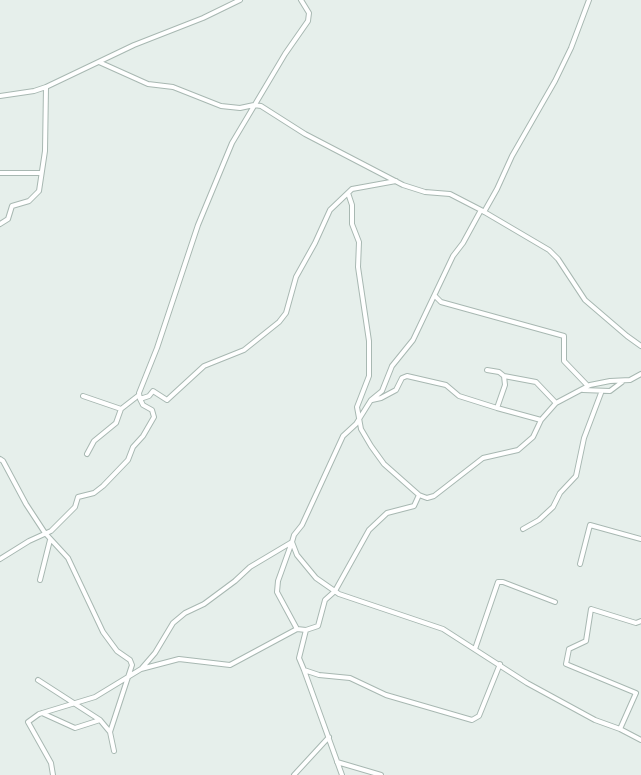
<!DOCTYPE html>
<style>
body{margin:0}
canvas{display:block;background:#e6efeb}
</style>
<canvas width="641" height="775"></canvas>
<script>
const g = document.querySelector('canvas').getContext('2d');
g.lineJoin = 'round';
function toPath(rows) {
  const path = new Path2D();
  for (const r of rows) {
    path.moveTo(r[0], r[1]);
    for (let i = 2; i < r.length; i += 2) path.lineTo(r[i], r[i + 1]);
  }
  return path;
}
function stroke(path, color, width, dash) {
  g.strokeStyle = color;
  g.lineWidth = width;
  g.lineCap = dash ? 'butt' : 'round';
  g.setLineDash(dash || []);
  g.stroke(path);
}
const minor = toPath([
 [99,62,148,84,173,87,221,106,240,108,254,105,261,106,305,134,403,185,425,192,450,194,481,210,549,250,558,259,585,300,627,336,641,346],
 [0,96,34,91,46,87,134,45,203,18,240,0],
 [0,173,40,173],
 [348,193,352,205,352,224,359,242,358,267,369,341,369,376,357,407,361,429,371,446,384,464,419,495,427,498,434,496,483,458,518,450,533,437,541,420,556,403,590,385,610,381,630,380,641,374],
 [481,210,463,243,453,256,413,340,392,366,382,391,371,400,356,424,343,436,302,525,294,535,292,542,297,555,316,578,339,594,443,629,527,683,595,720,620,729,641,740],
 [484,212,497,189,512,156,555,81,571,48,589,0],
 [0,224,8,219,12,206,29,201,39,191,45,151,46,87],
 [435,296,441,302,564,336,564,361,588,386],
 [487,370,499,372,504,376,505,385,497,408,541,420],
 [504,376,536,382,556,403],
 [583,390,610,391,622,382],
 [83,396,121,409],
 [140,399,149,396,153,391,167,400,204,366,244,350,279,322,286,313,296,277,315,243,330,210,352,189,396,181],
 [372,400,381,398,396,390,402,378,407,376,446,385,459,396,497,408],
 [87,454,94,441,116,423,121,409,139,395],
 [0,459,3,461,26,504,45,533,68,558,103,632,117,651,130,660,132,665,110,732,114,751],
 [523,529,539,520,553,507,560,493,576,476,584,438,601,393],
 [292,542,278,581,277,592,297,629],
 [0,559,29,541,51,531,75,507,78,497,94,493,103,486,128,460,133,447,143,436,154,417,152,410,143,405,140,399,139,393,157,348,198,225,232,143,285,54,308,21,309,13,301,0],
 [580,564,590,525,641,539],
 [40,580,50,540],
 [306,630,318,626,325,600,335,591,369,530,387,513,414,506,419,495],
 [475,649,498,582,503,582,555,602],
 [142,668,155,653,173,623,185,613,204,604,235,581,250,567,292,542],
 [38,680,100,720,110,732],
 [42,713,75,728,100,720],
 [620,729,636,693,566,664,569,649,586,641,591,609,636,623,641,621],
 [337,762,381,775],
 [53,775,51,763,28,722,39,714,95,697,141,669,179,659,230,665,297,629,306,630,299,658,304,670],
 [294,775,329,737],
 [342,775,304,670,319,675,350,678,386,695,472,720,479,716,500,664]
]);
stroke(minor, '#a8b8b2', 6);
stroke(minor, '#fff', 4);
</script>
